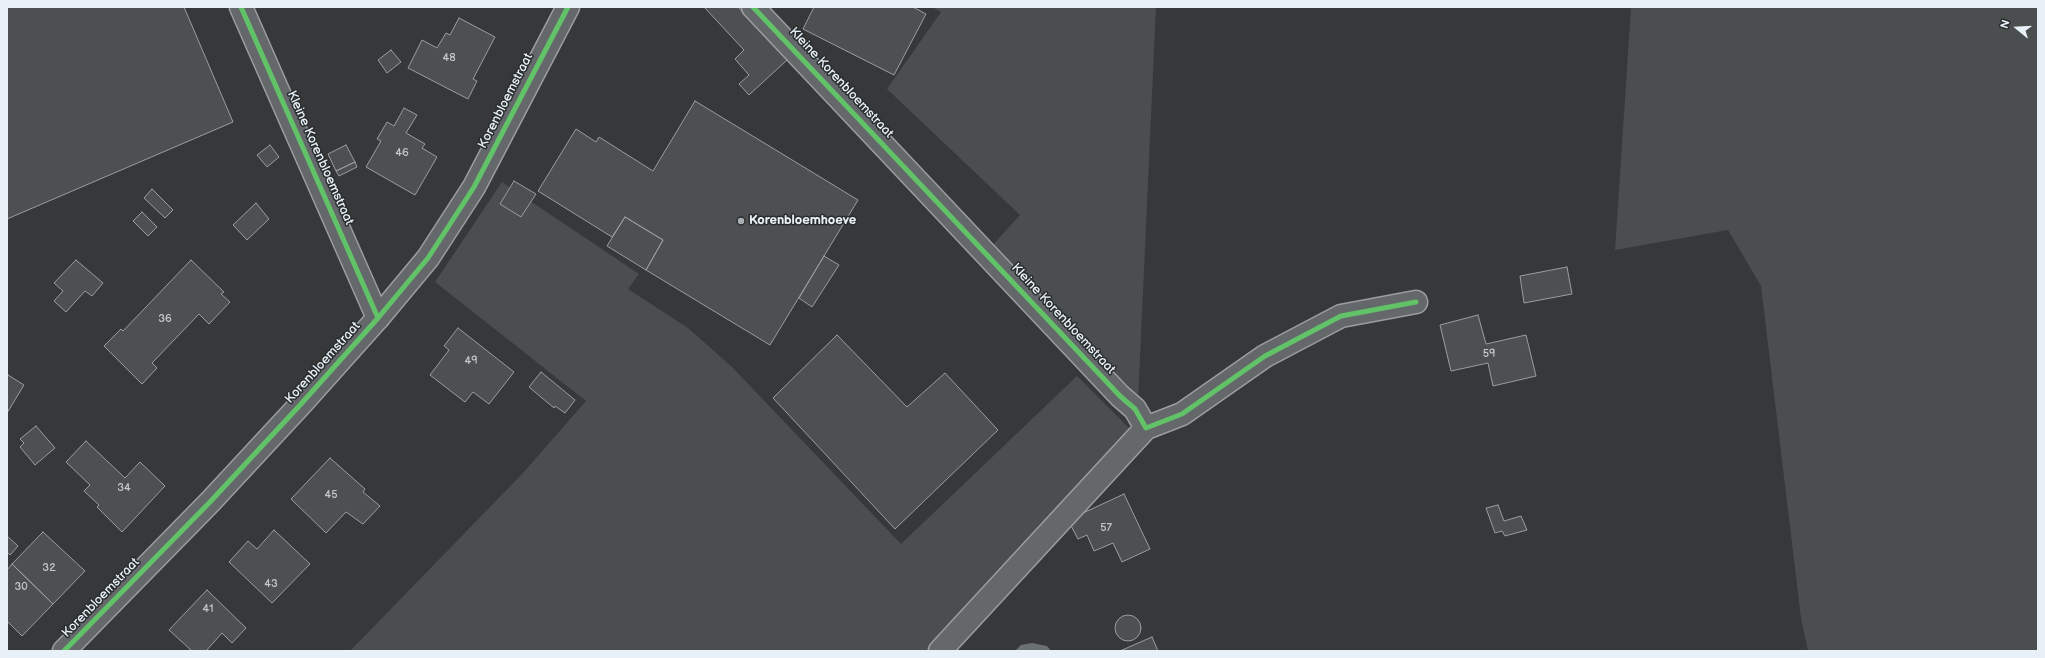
<!DOCTYPE html>
<style>
body{margin:0}
#map{position:relative;width:2045px;height:658px;overflow:hidden;background:#363839;font-family:"Balsamiq Sans",sans-serif}
canvas{display:block}
.frame{position:absolute;inset:0;border:8px solid #e8f1f8;pointer-events:none}
.north{position:absolute;left:1997px;top:8px;width:40px;height:40px;-webkit-text-stroke:3px #2a2d2e;paint-order:stroke;rotate:288deg;font-size:11px;font-weight:700;line-height:16px;text-align:center;color:#e8f1f8}
.north::after{content:'';display:block;margin:auto;width:14px;height:18px;background:#e8f1f8;clip-path:polygon(50% 0,100% 100%,50% 72%,0 100%)}
</style>
<div id="map">
<canvas width="2045" height="658"></canvas>
<div class="frame"></div>
<div class="north">N</div>
</div>
<script>
const g = document.querySelector('canvas').getContext('2d');
g.lineJoin = 'round';
function fillPath(path, color) {
  g.fillStyle = color;
  g.fill(path, 'evenodd');
}
function toPath(rows) {
  const path = new Path2D();
  for (const r of rows) {
    if (r.length === 3) {
      path.moveTo(r[0] + r[2], r[1]);
      path.arc(r[0], r[1], r[2], 0, 2 * Math.PI);
      continue;
    }
    path.moveTo(r[0], r[1]);
    for (let i = 2; i < r.length; i += 2) path.lineTo(r[i], r[i + 1]);
  }
  return path;
}
function stroke(path, color, width, dash) {
  g.strokeStyle = color;
  g.lineWidth = width;
  g.lineCap = dash ? 'butt' : 'round';
  g.setLineDash(dash || []);
  g.stroke(path);
}
function write(font, color, halo, rows, align = 'center') {
  g.font = font + ' "Balsamiq Sans",sans-serif';
  g.lineWidth = 3;
  g.setLineDash([]);
  g.textBaseline = 'middle';
  g.strokeStyle = halo;
  g.fillStyle = color;
  for (const [text, x, y, turn = 0] of rows) {
    g.save();
    g.translate(x, y);
    g.rotate((+turn || 0) * Math.PI / 180);
    g.textAlign = isNaN(turn) ? turn : align;
    if (halo) g.strokeText(text, 0, 0);
    g.fillText(text, 0, 0);
    g.restore();
  }
}
fillPath(toPath([
 [932,7,1156,7,1138,402,989,249,1020,215,887,89,941,12],
 [1631,7,2038,7,2038,651,1808,651,1801,618,1761,286,1728,230,1615,250],
 [502,182,639,274,628,289,688,328,732,367,901,544,1077,376,1130,429,926,651,350,651,522,474,586,401,435,282]
]), '#4a4e4f');
fillPath(toPath([
 [1032,643,1047,646,1051,651,1015,651,1021,645]
]), '#6b7073');
const building = toPath([
 [7,7,184,7,233,122,7,219,7,7],
 [704,7,738,7,787,60,749,95,739,84,749,75,735,59,744,50,704,7],
 [814,7,913,7,926,14,894,75,803,29,814,7],
 [459,18,495,37,473,79,477,81,468,99,408,68,422,40,437,48,446,33,450,35,459,18],
 [391,50,401,62,387,73,378,60,391,50],
 [695,101,858,200,770,345,646,270,663,240,625,217,612,237,538,191,576,129,596,142,599,137,653,171,695,101],
 [404,108,417,115,406,133,425,144,422,148,437,157,415,195,366,167,381,141,377,139,387,122,394,126,404,108],
 [270,145,279,157,267,167,257,155,270,145],
 [346,145,355,162,336,171,328,154,346,145],
 [355,162,357,167,339,176,336,171,355,162],
 [514,181,536,194,521,217,500,204,514,181],
 [152,189,173,210,165,218,144,198,152,189],
 [256,203,269,219,247,240,233,225,256,203],
 [142,212,157,227,148,236,133,221,142,212],
 [625,217,663,240,646,270,607,246,625,217],
 [824,256,839,265,812,307,799,298,824,256],
 [76,260,103,283,92,296,85,291,66,312,54,301,63,291,54,283,76,260],
 [191,260,224,292,221,294,230,302,209,324,199,314,152,363,157,368,142,384,104,346,121,329,123,331,191,260],
 [1567,267,1572,294,1524,303,1520,276,1567,267],
 [1478,315,1486,344,1526,335,1536,376,1493,386,1488,363,1451,371,1440,325,1478,315],
 [458,328,514,372,489,404,473,392,465,402,430,375,449,350,444,346,458,328],
 [837,335,907,407,945,373,998,430,895,529,773,398,837,335],
 [541,372,575,400,565,413,555,406,554,408,529,387,541,372],
 [8,375,24,385,7,413,7,376,8,375],
 [36,426,55,448,35,465,20,447,24,443,20,439,36,426],
 [86,441,125,478,140,462,165,486,122,532,97,507,99,505,84,491,90,485,66,462,86,441],
 [330,458,365,489,363,492,380,506,363,524,346,512,326,533,291,499,330,458],
 [1124,494,1150,549,1122,562,1113,543,1094,551,1087,535,1078,539,1068,520,1124,494],
 [1498,505,1504,521,1521,516,1527,530,1505,536,1502,531,1495,533,1486,508,1498,505],
 [274,530,310,564,272,603,229,562,248,541,257,549,274,530],
 [43,532,85,571,53,604,12,564,43,532],
 [7,536,18,546,10,555,7,552,7,536],
 [12,564,53,604,22,636,7,621,7,570,12,564],
 [207,590,246,628,232,643,222,633,206,651,192,651,169,630,207,590],
 [1128,628,13],
 [1152,637,1158,651,1120,651,1152,637]
]);
fillPath(building, '#4e4f50');
stroke(building, '#9b9d9f', 1);
const minor = toPath([
 [241,7,378,318],
 [753,7,1120,396,1135,409,1146,428,1182,414,1265,356,1341,316,1416,302],
 [940,651,1146,428]
]);
const tertiary = toPath([
 [64,651,210,502,301,404,378,318,428,258,474,187,568,7]
]);
stroke(minor, '#9b9d9f', 25);
stroke(tertiary, '#9b9d9f', 25);
stroke(minor, '#65686b', 22);
stroke(tertiary, '#65686b', 22);
stroke(toPath([
 [241,7,378,318],
 [753,7,1120,396,1135,409,1146,428,1182,414,1265,356,1341,316,1416,302],
 [64,651,210,502,301,404,378,318,428,258,474,187,568,7]
]), '#61c268', 5);
for (const [x, y, r, color] of [
 [741,221,4,"#aab0b5"]
]) {
  const dot = new Path2D();
  dot.arc(x, y, r, 0, 2 * Math.PI);
  g.fillStyle = color;
  g.fill(dot);
  stroke(dot, '#2a2d2e', 1.5);
}
write('11px', '#c2c8ce', null, [
 ["48",449,58],
 ["46",402,153],
 ["36",165,319],
 ["59",1489,354],
 ["49",471,361],
 ["34",124,488],
 ["45",331,495],
 ["57",1106,528],
 ["32",49,568],
 ["43",271,584],
 ["30",21,587],
 ["41",208,609]
]);
write('13px', '#e8f1f8', '#2a2d2e', [
 ["Kleine Korenbloemstraat",841,83,47],
 ["Korenbloemstraat",506,101,-63],
 ["Kleine Korenbloemstraat",320,158,66],
 ["Kleine Korenbloemstraat",1063,319,47],
 ["Korenbloemstraat",323,363,-48],
 ["Korenbloemstraat",101,598,-46]
]);
write('bold 13px', '#e8f1f8', '#2a2d2e', [
 ["Korenbloemhoeve",749,221]
], 'left');
</script>
